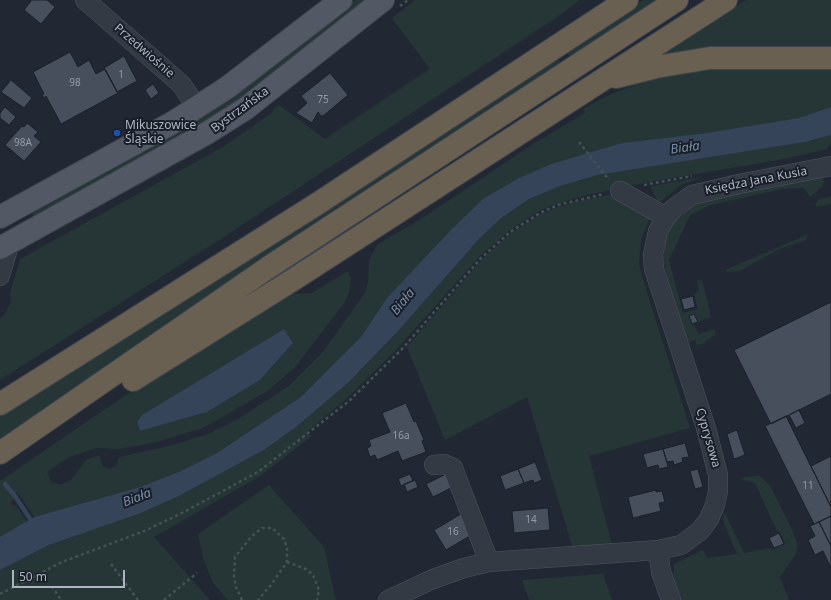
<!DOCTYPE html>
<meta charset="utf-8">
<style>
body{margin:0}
#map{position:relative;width:831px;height:600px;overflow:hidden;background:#212833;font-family:"Noto Sans",sans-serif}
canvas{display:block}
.scale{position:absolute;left:12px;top:570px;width:113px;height:18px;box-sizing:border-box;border:2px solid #aeb5c1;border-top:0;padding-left:5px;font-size:12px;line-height:14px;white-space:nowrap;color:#aeb5c1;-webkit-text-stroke:3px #191f28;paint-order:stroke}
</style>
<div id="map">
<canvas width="831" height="600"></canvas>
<div class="scale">50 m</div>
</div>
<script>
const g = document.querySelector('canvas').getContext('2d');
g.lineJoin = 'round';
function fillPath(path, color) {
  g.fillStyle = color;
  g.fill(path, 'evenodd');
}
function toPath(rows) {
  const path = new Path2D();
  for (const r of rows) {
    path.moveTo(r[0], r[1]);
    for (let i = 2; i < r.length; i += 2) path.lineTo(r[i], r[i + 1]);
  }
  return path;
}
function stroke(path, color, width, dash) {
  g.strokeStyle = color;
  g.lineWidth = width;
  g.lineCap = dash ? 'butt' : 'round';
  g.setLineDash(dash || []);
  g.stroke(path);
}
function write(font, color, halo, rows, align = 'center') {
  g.font = font + ' "Noto Sans",sans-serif';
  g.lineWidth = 4;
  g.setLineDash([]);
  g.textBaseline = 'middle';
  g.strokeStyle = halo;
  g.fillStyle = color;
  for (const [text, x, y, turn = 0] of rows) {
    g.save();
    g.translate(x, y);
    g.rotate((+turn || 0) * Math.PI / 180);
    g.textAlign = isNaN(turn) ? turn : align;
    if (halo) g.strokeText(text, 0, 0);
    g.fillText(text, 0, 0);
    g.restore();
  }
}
fillPath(toPath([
 [355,0,368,0,243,98,213,119,34,218,31,211,236,93],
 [415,0,580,0,560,15,230,233,0,380,0,319,6,312,11,302,10,293,20,259,223,147,273,112,274,109,279,105,325,139,430,69,392,18],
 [643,0,659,0,570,58,566,51],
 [746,0,831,0,831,47,666,57,664,53],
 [557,58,562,64,0,442,0,416,145,324,211,285],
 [831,64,831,107,800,118,706,133,622,143,554,163,387,298,361,337,338,361,301,397,257,427,217,453,181,471,140,487,34,517,17,491,11,504,17,507,27,522,0,537,0,481,133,390,294,294,312,293,348,271,351,279,349,293,345,302,295,367,269,390,203,428,157,442,119,449,97,448,69,457,47,472,51,482,61,485,71,480,86,460,99,455,103,467,110,469,117,465,119,457,169,446,208,434,238,419,289,386,322,353,365,293,368,283,369,259,378,244,421,219,533,144,585,113,583,109,593,103,616,92,654,77,697,68],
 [284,329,293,343,260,380,207,412,140,431,137,422,142,415],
 [831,135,831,142,827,149,784,159,648,182,583,196,557,204,539,211,510,230,480,256,396,350,344,401,306,433,312,436,260,476,154,537,210,600,0,600,0,570,49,545,141,513,179,496,264,450,296,427,349,382,399,330,479,239,500,219,529,199,560,186,598,175,805,142],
 [214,140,216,142,135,187,134,185],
 [823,176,824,183,822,187,810,197,804,188,782,189,711,205,690,215,669,260,683,313,698,309,694,294,699,291,697,281,702,279,711,317,693,324,699,334,715,329,716,334,702,344,697,345,695,340,688,342,689,346,687,345,677,315,663,260,665,240,674,222,692,206,711,198],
 [703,177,681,185,660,202,657,200,651,189,652,186],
 [619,193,651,214,641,240,639,263,641,273,690,428,589,456,612,545,573,549,527,397,445,440,407,347,482,259,511,233,541,214,558,207,583,200],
 [831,196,831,204,817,207,815,205,818,200],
 [807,235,806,240,779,249,740,271,728,272,725,270],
 [760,476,770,486,792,530,797,544,796,554,780,577,789,600,678,600,669,574,674,572,674,564,703,550,707,558,737,554,722,518,725,513,744,553,770,548,772,550,785,544,780,532,778,533,755,483,741,479,745,477],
 [269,485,324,547,336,600,228,600,213,583,203,558,198,534],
 [603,574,612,600,529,600,522,580]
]), '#263636');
fillPath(toPath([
 [831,107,831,135,805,142,598,175,560,186,529,199,500,219,479,239,399,330,349,382,296,427,264,450,179,496,141,513,49,545,0,570,0,537,5,534,34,517,140,487,181,471,217,453,301,397,361,337,387,298,451,230,483,199,519,178,554,163,622,143,706,133,799,118],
 [284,329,293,343,260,380,207,412,140,431,137,422,142,415]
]), '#364459');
stroke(toPath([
 [5,484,15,496,34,525]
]), '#364459', 4.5);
const building = toPath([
 [30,0,47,0,55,7,41,24,24,10,31,1,30,0],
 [70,52,78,67,89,60,96,74,105,69,118,93,61,124,46,96,44,98,42,95,44,94,33,72,70,52],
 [124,56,137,81,117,92,104,68,124,56],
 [330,73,348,95,323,116,321,116,318,112,312,123,296,113,307,103,301,96,330,73],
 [11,80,32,98,24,108,1,92,11,80],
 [153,84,159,93,151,99,145,90,153,84],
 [5,107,16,117,9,125,0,118,0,113,5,107],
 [27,123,38,132,34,136,41,142,24,161,5,145,22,126,24,127,27,123],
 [693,296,695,307,684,310,681,299,693,296],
 [831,302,831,394,771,424,734,350,831,302],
 [694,314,698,322,692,324,689,316,694,314],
 [406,403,414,422,416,421,424,440,422,441,426,452,402,461,398,451,377,460,375,455,370,457,367,448,371,446,369,440,390,432,382,413,406,403],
 [799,410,805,423,796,428,789,415,799,410],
 [786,416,831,507,831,516,814,524,765,426,786,416],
 [737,430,745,455,734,459,727,434,737,430],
 [685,443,689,457,682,458,683,462,674,465,673,461,667,462,663,449,685,443],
 [663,449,668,467,659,469,658,465,647,468,643,454,663,449],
 [831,456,831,507,811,466,831,456],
 [535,462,542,480,534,483,533,480,524,483,518,469,535,462],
 [518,469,524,483,505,490,500,476,518,469],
 [698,469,703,487,695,489,690,471,698,469],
 [448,473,455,486,433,497,426,484,448,473],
 [410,474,413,481,401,486,398,479,410,474],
 [415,480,418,487,407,492,404,484,415,480],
 [656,490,656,492,662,491,665,502,659,503,661,511,633,518,628,497,656,490],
 [548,508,550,530,514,533,512,511,548,508],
 [461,514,473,534,446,550,434,530,461,514],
 [831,516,831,546,819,522,831,516],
 [819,522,831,546,831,568,823,551,815,555,808,540,815,536,810,526,819,522],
 [779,533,784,544,774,548,769,538,779,533]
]);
fillPath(building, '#474f5d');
stroke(building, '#1b212b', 1);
const minor = toPath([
 [85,0,181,84,197,107],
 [620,191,666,217],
 [0,276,10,242],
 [434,465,444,464,453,468,489,562],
 [658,550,661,572,671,600],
 [388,600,433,579,464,568,489,562,658,550,681,545,700,531,709,519,715,505,718,491,718,475,706,428,654,269,653,255,658,231,666,217,674,208,692,195,739,184,831,166]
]);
const major = toPath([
 [0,217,172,123,197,107,228,87,341,0],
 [0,248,207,133,245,109,383,0]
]);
const highway = toPath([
 [616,77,656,67,710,58,831,58],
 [133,380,288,283,726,0],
 [0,404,317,204,627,0],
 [0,453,269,267,677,0]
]);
stroke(minor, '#4e555f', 20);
stroke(major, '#3d434e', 24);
stroke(highway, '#3e454f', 24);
stroke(toPath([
 [400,6,408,0],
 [579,142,609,180],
 [644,185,692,176],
 [287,562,306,569,313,575,319,590,317,600],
 [111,564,138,600],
 [52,586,61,600],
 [0,594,62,562,142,532,180,514,258,472,349,401,403,348,481,258,510,232,540,213,558,205,604,194],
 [164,600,197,573],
 [242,600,236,587,234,577,235,557,251,537,262,528,272,528,284,539,287,548,287,562,271,585,258,600]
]), '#425154', 2.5, [3, 3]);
stroke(minor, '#343a44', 19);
stroke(major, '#525964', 22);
stroke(highway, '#696052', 22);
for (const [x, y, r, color] of [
 [117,133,4,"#1a4fb4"]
]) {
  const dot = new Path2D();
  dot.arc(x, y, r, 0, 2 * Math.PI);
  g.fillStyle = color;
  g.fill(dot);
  stroke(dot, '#191f28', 1.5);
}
write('10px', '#949ca8', null, [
 ["1",121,75],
 ["98",75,83],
 ["75",323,100],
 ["98A",23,143],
 ["16a",401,436],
 ["11",808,486],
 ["14",531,520],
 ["16",453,532]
]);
write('12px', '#aeb5c1', '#191f28', [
 ["Przedwiośnie",144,51,41],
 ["Bystrzańska",240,110,-36],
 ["Księdza Jana Kusia",756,181,-11],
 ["Cyprysowa",708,438,74]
]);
write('12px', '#aeb5c1', '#191f28', [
 ["Mikuszowice",125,126],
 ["Śląskie",125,140]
], 'left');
write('italic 13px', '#798ca7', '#191f28', [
 ["Biała",685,148,-8],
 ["Biała",403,302,-51],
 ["Biała",137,498,-21]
]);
</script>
